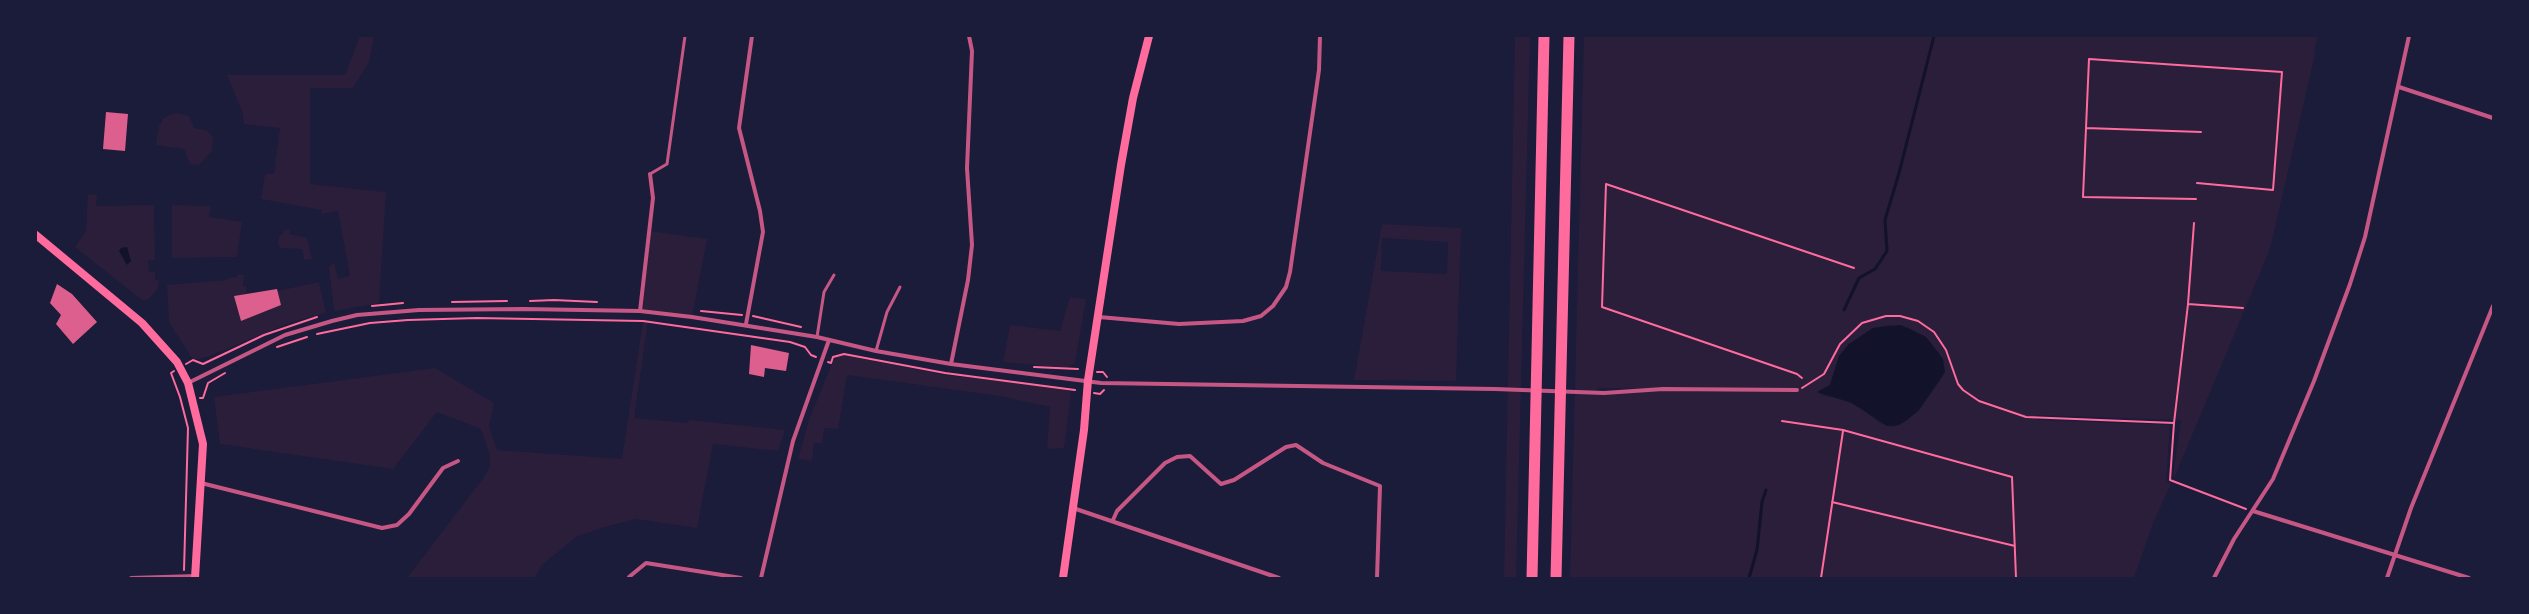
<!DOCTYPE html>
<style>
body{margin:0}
#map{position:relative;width:2529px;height:614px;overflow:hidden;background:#1b1b3a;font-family:Poppins,sans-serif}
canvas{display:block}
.frame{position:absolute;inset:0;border:37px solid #1b1b3a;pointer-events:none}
</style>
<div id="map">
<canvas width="2529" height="614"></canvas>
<div class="frame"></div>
</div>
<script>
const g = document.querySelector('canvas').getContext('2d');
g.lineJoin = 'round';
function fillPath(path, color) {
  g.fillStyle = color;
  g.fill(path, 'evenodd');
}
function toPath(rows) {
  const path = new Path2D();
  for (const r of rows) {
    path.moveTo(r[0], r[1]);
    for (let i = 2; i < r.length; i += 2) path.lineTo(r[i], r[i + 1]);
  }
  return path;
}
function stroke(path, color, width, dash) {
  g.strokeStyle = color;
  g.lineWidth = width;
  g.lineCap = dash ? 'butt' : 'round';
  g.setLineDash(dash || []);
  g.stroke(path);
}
fillPath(toPath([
 [360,36,374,36,369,62,353,88,310,88,310,184,386,192,379,303,334,311,329,267,334,262,338,279,350,276,338,211,321,214,322,210,261,199,265,174,274,174,280,128,244,124,242,111,227,75,345,75],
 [1515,36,1530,36,1516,578,1504,578],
 [1584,36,2317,36,2313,63,2270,249,2175,476,2173,475,2181,420,2036,415,2037,420,2170,425,2166,482,2171,484,2153,523,2134,578,1570,578],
 [1889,325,1909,328,1926,337,1939,353,1943,364,1943,376,1919,410,1899,425,1893,427,1880,423,1864,410,1842,398,1824,396,1818,392,1830,385,1839,356,1849,344,1873,328],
 [1597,388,1663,389,1791,390,1597,392],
 [177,113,189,116,194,128,206,130,213,137,212,151,199,165,190,164,184,149,156,145,159,126,163,119,169,115],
 [88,194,97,195,96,206,154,205,155,260,148,261,149,272,155,272,155,280,159,280,158,288,149,299,142,300,75,247,86,231],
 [172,205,211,206,209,217,242,222,237,257,172,258],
 [1382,224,1461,228,1456,381,1354,380],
 [1382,238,1448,242,1447,274,1381,271],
 [291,229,289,234,307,238,312,259,304,260,302,249,280,248,278,244,279,237,285,230],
 [650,231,707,239,692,317,640,311],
 [237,275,244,275,243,287,246,286,247,293,235,296,241,321,281,305,277,291,319,282,326,313,292,322,207,357,193,360,169,322,167,285,228,280,228,278,237,277],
 [1070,297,1086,299,1075,363,1067,368,1003,362,1010,325,1060,331],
 [643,321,648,321,634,418,688,423,689,420,785,430,778,451,713,444,697,528,636,519,601,528,576,537,541,566,535,578,407,578,484,477,490,466,490,455,481,429,437,412,393,469,220,444,214,397,435,368,494,403,489,427,497,450,622,459],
 [844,355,945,375,1067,388,1071,394,1064,448,1047,449,1050,407,1000,396,847,375,838,429,824,428,822,443,814,443,812,461,798,459,809,420,833,361,838,356]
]), '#2a1e3b');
fillPath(toPath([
 [127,247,131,261,127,265,119,251,121,248],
 [1901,325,1926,337,1943,359,1945,372,1919,410,1907,420,1899,425,1887,426,1852,403,1817,392,1830,385,1839,356,1849,344,1873,328]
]), '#12122b');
stroke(toPath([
 [1844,310,1859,278,1875,269,1887,251,1885,220,1899,173,1934,36],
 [1749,578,1757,550,1762,502,1766,490]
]), '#12122b', 3);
fillPath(toPath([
 [106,112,128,114,125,151,103,149],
 [57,284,72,294,97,322,73,344,56,324,61,315,50,303],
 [277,289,281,305,241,321,234,296],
 [751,345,789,353,786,371,765,368,764,377,749,374]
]), '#dd5f8e');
stroke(toPath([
 [2086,128,2201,132],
 [2196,199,2083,197,2089,59,2282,72,2273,190,2197,183],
 [530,301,554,300,597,302],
 [452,302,507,301],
 [2188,304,2243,308],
 [372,306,403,303],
 [701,311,742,315],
 [753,316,801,327],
 [317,334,370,323,408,320,477,318,643,321,790,342,805,347,811,355,816,357],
 [277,347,307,337],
 [828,362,831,363,833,357,844,354,945,373,1075,390],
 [186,364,193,360,203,364,264,335,317,317],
 [1034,367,1078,369],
 [174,371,171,373,180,397,188,428,184,570],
 [1097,372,1103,372,1107,377],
 [1802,378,1797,374,1602,307,1606,184,1854,268],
 [1802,388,1824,374,1840,344,1862,323,1886,316,1900,316,1918,321,1934,332,1946,350,1958,384,1963,390,1979,401,2026,417,2174,423,2170,480,2246,509],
 [1094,393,1100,394,1104,390],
 [200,398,203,398,208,383,225,373],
 [1782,421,1843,430,2012,477,2016,578],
 [2174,423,2188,304,2194,223],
 [1832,502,2015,546],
 [1821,578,1843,431]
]), '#ff6b9d', 2);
stroke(toPath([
 [650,174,667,164,685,36],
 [817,337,824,292,834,275],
 [876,351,887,312,900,287]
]), '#c65784', 3);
stroke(toPath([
 [2399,87,2493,118],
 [640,311,653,198,650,174],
 [1099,317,1179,324,1243,321,1261,316,1273,306,1286,287,1290,272,1319,70,1320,36],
 [746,324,763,232,760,211,739,128,752,36],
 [951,364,968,280,972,245,967,168,972,51,969,36],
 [188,383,285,335,332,321,357,315,419,310,524,309,640,311,692,317,817,337,876,351,951,364,1101,383,1495,389,1604,393,1663,389,1797,390],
 [201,483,382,528,397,525,409,514,443,468,458,461],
 [1073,508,1279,578],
 [2253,511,2469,578],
 [1113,520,1117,511,1165,463,1177,457,1190,456,1221,484,1234,480,1286,447,1296,445,1323,463,1380,486,1377,578],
 [629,577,646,563,741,578],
 [131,578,196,576],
 [761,578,793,441,829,340],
 [2214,578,2234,539,2273,479,2314,381,2350,284,2365,237,2409,36],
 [2387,578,2411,508,2493,306]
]), '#c65784', 4);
stroke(toPath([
 [36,235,142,323,177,362,188,383,203,444,195,578],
 [1063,578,1084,430,1088,380,1121,165,1133,98,1149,36]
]), '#ff6b9d', 8);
stroke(toPath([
 [1532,578,1544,36],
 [1556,578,1569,36]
]), '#ff6b9d', 11);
</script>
